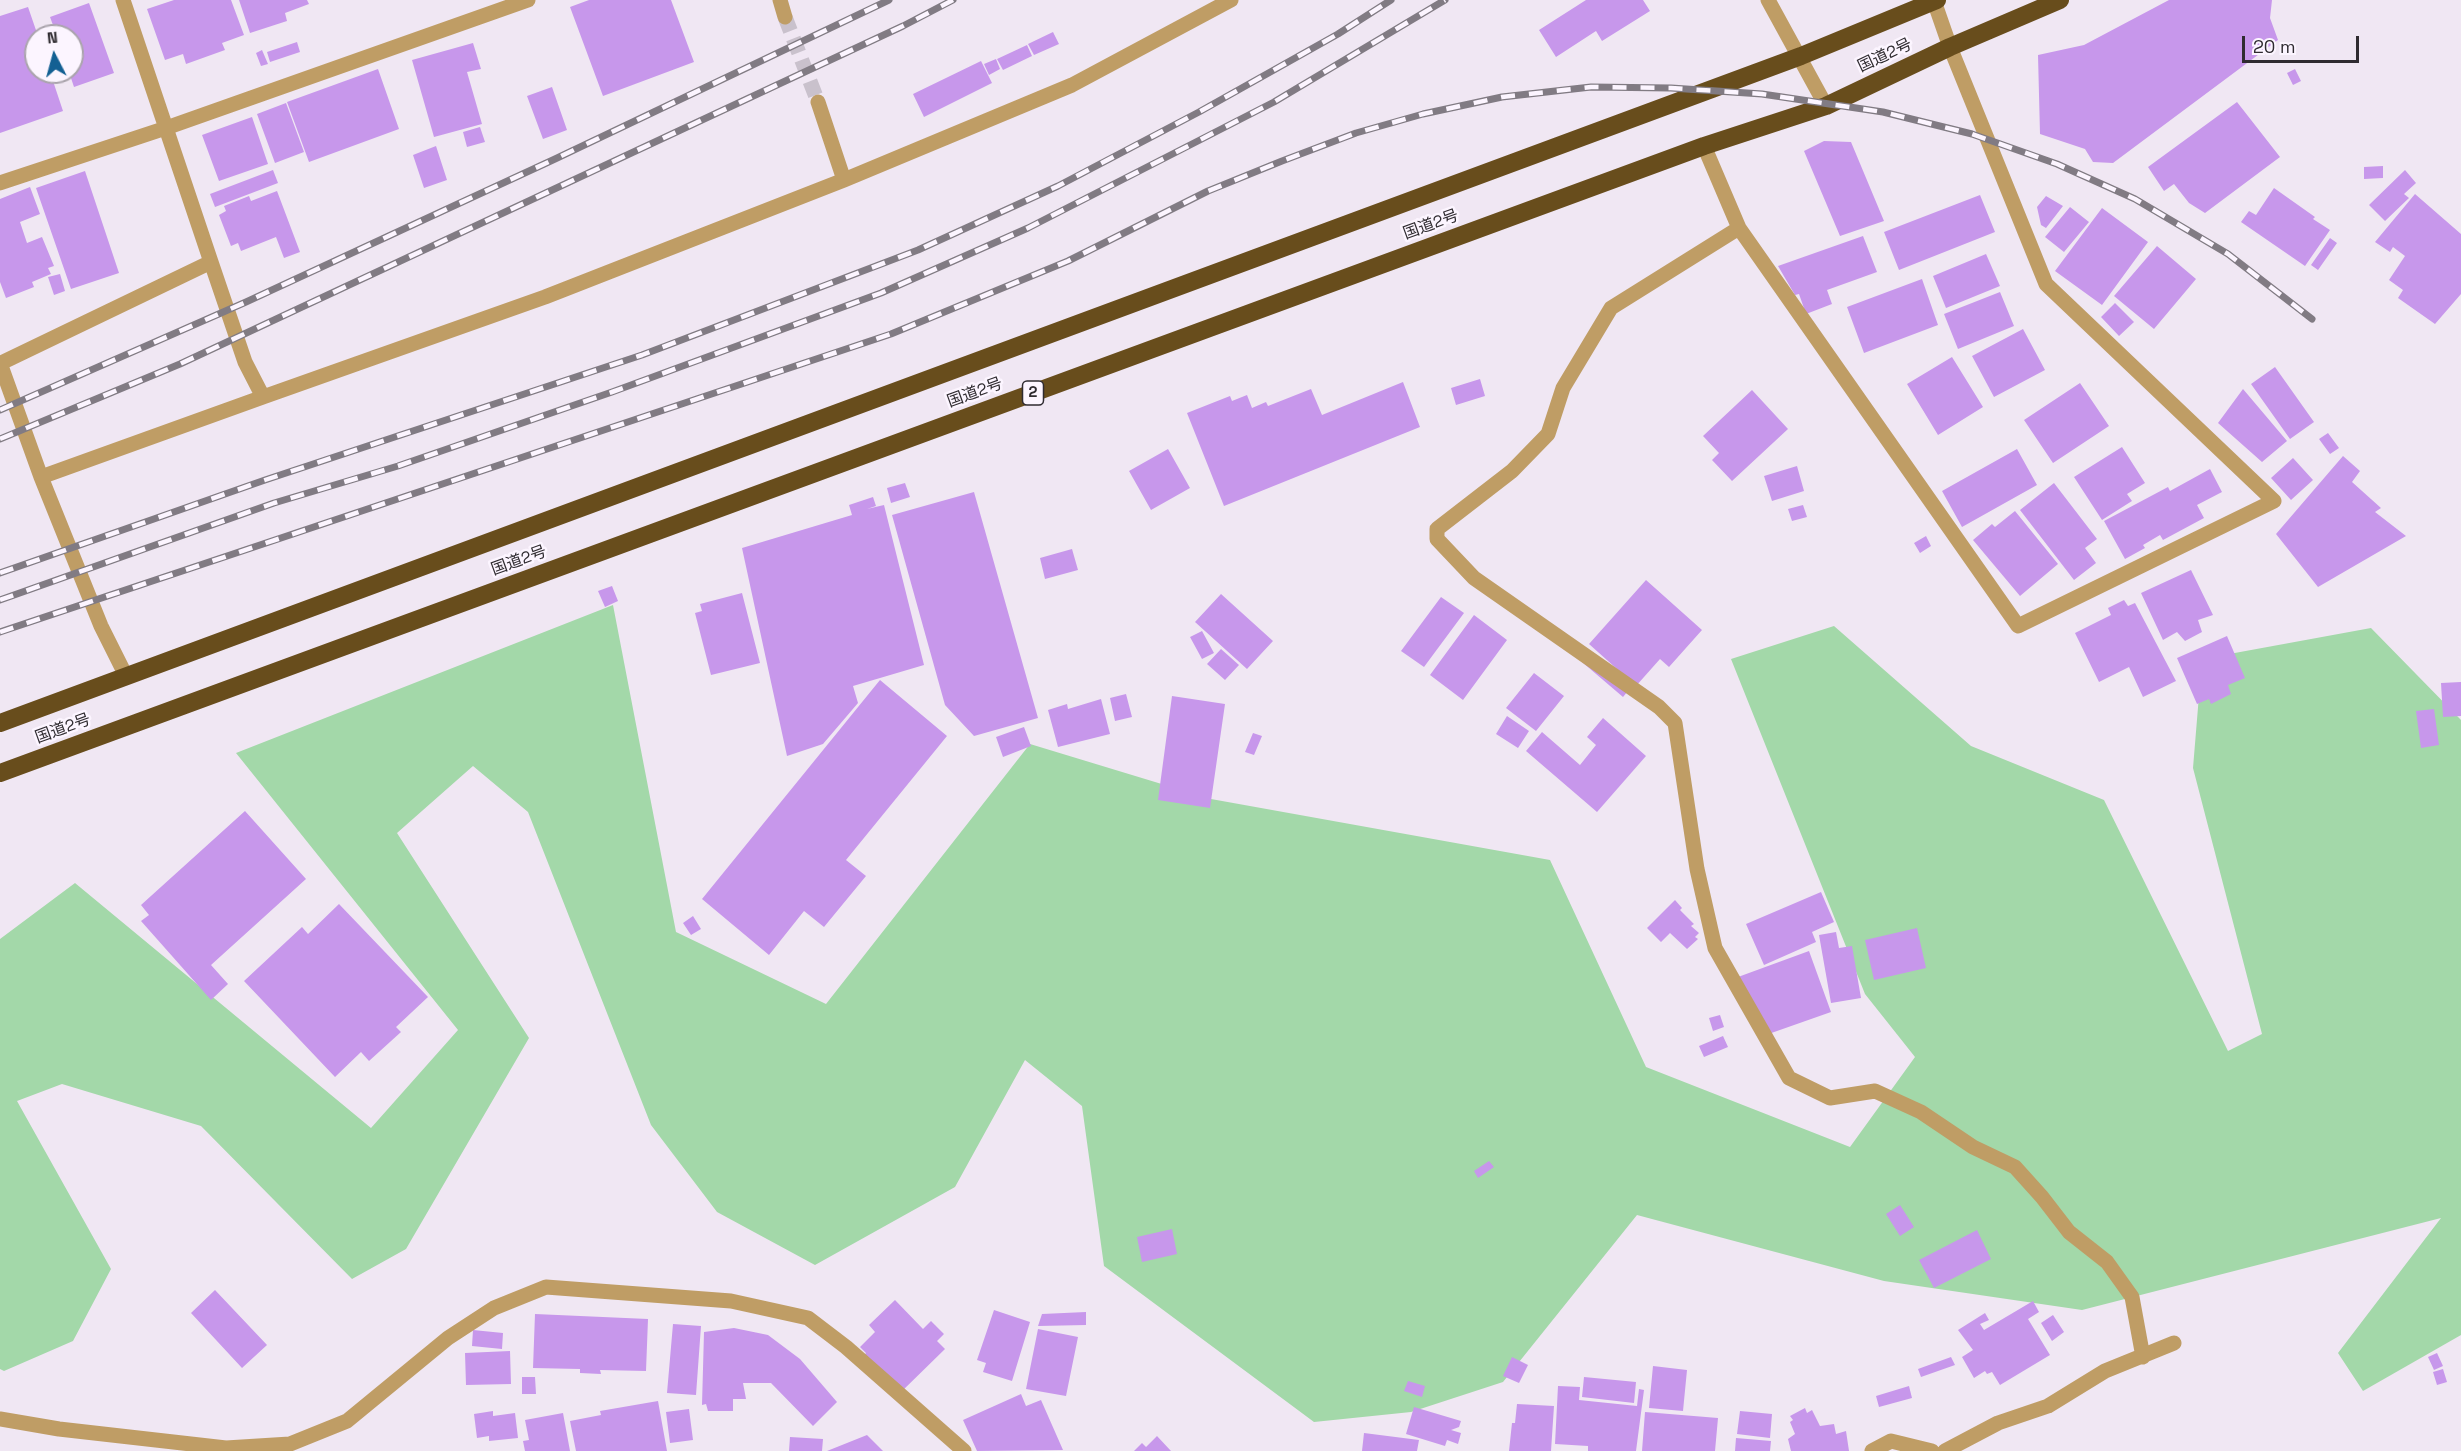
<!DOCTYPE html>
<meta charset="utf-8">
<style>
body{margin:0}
#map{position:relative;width:2461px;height:1451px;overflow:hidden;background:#f0e7f3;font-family:"Space Grotesk",sans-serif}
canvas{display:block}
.north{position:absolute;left:24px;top:24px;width:60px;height:60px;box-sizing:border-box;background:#fcf5ff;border:2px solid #aaa4ac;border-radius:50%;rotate:354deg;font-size:16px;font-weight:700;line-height:24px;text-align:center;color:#2f2b30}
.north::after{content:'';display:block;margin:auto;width:21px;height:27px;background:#136093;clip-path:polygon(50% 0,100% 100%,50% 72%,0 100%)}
.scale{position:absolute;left:2242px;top:36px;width:117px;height:27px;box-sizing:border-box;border:3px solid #2f2b30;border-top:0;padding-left:8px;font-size:18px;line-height:21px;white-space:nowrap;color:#2f2b30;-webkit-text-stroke:4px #fcf5ff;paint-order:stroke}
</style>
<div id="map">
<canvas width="2461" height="1451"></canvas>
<div class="north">N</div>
<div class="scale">20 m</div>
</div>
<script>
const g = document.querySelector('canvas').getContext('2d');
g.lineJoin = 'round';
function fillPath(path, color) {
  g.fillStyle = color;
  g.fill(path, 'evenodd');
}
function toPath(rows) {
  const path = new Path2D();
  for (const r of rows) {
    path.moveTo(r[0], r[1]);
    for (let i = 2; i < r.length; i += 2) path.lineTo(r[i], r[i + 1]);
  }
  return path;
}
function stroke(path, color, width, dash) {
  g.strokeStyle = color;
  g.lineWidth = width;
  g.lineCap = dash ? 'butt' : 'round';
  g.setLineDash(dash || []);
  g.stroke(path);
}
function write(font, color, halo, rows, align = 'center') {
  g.font = font + ' "Space Grotesk","Noto Sans JP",sans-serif';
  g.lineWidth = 5;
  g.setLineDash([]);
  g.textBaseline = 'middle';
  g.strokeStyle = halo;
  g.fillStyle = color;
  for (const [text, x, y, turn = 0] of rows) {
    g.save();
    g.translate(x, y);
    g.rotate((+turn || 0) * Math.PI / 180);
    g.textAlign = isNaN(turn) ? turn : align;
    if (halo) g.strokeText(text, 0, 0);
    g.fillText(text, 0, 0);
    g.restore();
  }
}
fillPath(toPath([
 [613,605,676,932,826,1004,1030,744,1211,799,1550,860,1646,1067,1850,1147,1915,1057,1865,994,1731,659,1834,626,1971,746,2104,800,2228,1051,2262,1034,2193,768,2202,659,2371,628,2461,720,2461,1335,2363,1391,2338,1353,2441,1218,2082,1310,1884,1281,1637,1215,1503,1382,1411,1412,1314,1422,1104,1266,1082,1106,1025,1060,955,1187,815,1265,717,1212,651,1125,528,812,473,766,397,833,529,1038,406,1249,352,1279,201,1126,62,1084,17,1101,111,1269,73,1341,4,1371,0,1369,0,939,75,883,371,1128,458,1030,236,753]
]), '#a3d8a9');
fillPath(toPath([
 [174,0,231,0,244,35,222,43,225,50,186,64,183,54,165,60,147,9],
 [239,0,307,0,309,4,285,13,287,21,250,33],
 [589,0,671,0,694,62,603,96,570,7],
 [1586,0,1643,0,1650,11,1602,41,1596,31,1556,57,1539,30],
 [2169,0,2272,0,2270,18,2278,40,2113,163,2093,162,2085,149,2040,134,2038,55,2084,45],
 [89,3,114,73,74,87,69,72,72,72,72,36,57,36,50,17],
 [28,7,38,36,36,36,36,72,50,72,63,111,0,133,0,16],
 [1053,32,1059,44,1034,55,1028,44],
 [297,42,300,52,270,62,267,52],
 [473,43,481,69,467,72,482,124,434,137,412,60],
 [1027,45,1032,56,1003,70,997,59],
 [262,50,268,64,261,66,256,53],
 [996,59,1000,69,989,75,984,64],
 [981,61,992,83,924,117,913,94],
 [378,69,399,129,309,162,287,102],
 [2295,69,2301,81,2293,85,2287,73],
 [552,87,567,130,543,139,527,96],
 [2237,102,2280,157,2205,213,2189,203,2174,184,2164,191,2148,167],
 [286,103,304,152,275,163,257,114],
 [252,117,268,164,219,181,202,135],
 [480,127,485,142,467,147,463,132],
 [1824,141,1851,142,1884,221,1840,236,1804,151],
 [436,146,447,180,424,188,413,155],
 [2383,166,2383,178,2364,179,2364,167],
 [273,170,278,183,215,207,210,194],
 [2405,170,2416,183,2404,194,2409,198,2385,221,2369,205],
 [85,171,119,273,71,289,36,188],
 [30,187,40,214,20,222,27,243,42,237,54,266,48,268,51,274,32,282,34,287,6,298,0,282,0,199],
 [2274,188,2315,217,2313,219,2330,230,2305,266,2241,222,2249,211,2256,215],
 [277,191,300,252,284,258,276,237,241,251,238,243,231,246,219,215,226,211,224,206,249,196,251,201],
 [2415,194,2461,234,2461,294,2435,324,2398,298,2403,290,2389,280,2405,256,2393,247,2390,252,2375,242],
 [1980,195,1995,232,1899,270,1884,232],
 [2046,196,2063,206,2046,228,2041,225,2037,207],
 [2070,207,2089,222,2064,252,2045,237],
 [2102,208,2148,242,2102,305,2055,271],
 [1863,236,1877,272,1827,290,1832,304,1806,314,1799,294,1795,295,1778,266],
 [2330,238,2337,243,2318,270,2311,265],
 [2157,246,2196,279,2154,329,2114,296],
 [1986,254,2000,286,1946,308,1933,276],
 [60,274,65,291,54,295,48,277],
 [1922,279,1938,325,1864,353,1847,307],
 [2000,292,2014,326,1958,349,1944,314],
 [2115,303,2134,322,2119,336,2101,317],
 [2023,329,2045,370,1994,397,1972,356],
 [1952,357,1983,407,1938,435,1907,384],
 [2275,367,2314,422,2290,439,2251,384],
 [1480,379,1485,396,1456,405,1451,388],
 [1403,382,1420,427,1224,506,1187,413,1230,396,1232,401,1247,395,1252,408,1266,402,1268,406,1311,389,1322,415],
 [2080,383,2109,426,2053,463,2024,420],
 [2243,389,2287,441,2262,462,2218,423],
 [1752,390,1788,429,1732,481,1712,460,1719,453,1703,436],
 [2328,433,2339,448,2330,454,2319,439],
 [2122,447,2145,483,2127,494,2132,501,2102,520,2074,477],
 [1168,449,1190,488,1151,510,1129,471],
 [2017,449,2037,485,1962,527,1942,491],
 [2343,456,2360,471,2352,482,2381,508,2375,512,2406,536,2318,587,2276,534],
 [2293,458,2313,480,2291,500,2271,478],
 [1797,466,1804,491,1772,501,1764,476],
 [2210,469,2222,492,2197,505,2204,518,2163,540,2160,535,2143,545,2145,548,2125,559,2104,521,2168,487,2170,491],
 [905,483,910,497,891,503,887,488],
 [2054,483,2097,539,2085,548,2096,563,2074,580,2020,510],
 [974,492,1038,718,974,736,945,705,892,515],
 [873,497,876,506,867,509,884,505,924,665,853,686,858,703,823,744,787,756,742,548,852,515,849,505],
 [1803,505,1807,517,1792,521,1788,509],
 [2015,511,2058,564,2020,596,1973,540,1992,524,1995,527],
 [1926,536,1931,546,1920,553,1914,543],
 [1072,549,1078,570,1045,579,1040,558],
 [2191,570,2213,615,2198,620,2202,632,2185,641,2177,632,2163,640,2141,593],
 [1646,580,1702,630,1669,667,1660,659,1636,686,1589,644],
 [612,586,618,601,605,607,598,591],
 [742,593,760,663,711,675,695,613,702,611,700,604],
 [1221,594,1273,641,1247,669,1195,622],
 [1441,597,1464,613,1424,667,1401,651],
 [2124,600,2128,606,2135,603,2176,681,2143,697,2129,667,2099,682,2075,633,2111,615,2108,608],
 [1474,615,1507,640,1463,700,1430,675],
 [1202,631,1214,653,1202,659,1190,637],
 [2227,636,2245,678,2228,685,2231,694,2211,704,2209,699,2197,704,2177,658],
 [1221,649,1239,665,1225,680,1207,664],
 [1591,651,1632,686,1623,697,1582,662],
 [1534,673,1564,696,1536,731,1506,708],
 [880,680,947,736,846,860,866,876,824,927,804,911,769,955,702,899],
 [2461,682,2461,716,2443,717,2441,683],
 [1126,694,1132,717,1115,721,1110,698],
 [1172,696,1225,704,1210,808,1158,800],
 [1101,699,1110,734,1058,747,1048,710,1067,704,1068,709],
 [2434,709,2439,745,2421,748,2416,711],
 [1507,716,1529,731,1518,748,1496,734],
 [1603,718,1646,756,1597,812,1526,751,1542,732,1580,765,1596,745,1587,737],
 [1024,727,1031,746,1003,757,996,737],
 [1253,733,1262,736,1254,755,1245,752],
 [245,811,306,879,211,965,228,984,211,1000,141,921,149,915,141,905],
 [1821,892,1834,922,1812,932,1816,942,1764,965,1746,924],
 [1675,900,1682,908,1680,910,1694,924,1691,926,1699,933,1695,937,1698,939,1687,949,1670,933,1661,942,1647,928],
 [339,904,428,997,396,1027,401,1032,369,1061,361,1052,335,1077,244,981,302,927,308,934],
 [693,916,701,929,691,935,683,923],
 [1917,928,1926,968,1874,980,1865,940],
 [1836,932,1839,948,1852,946,1861,998,1831,1003,1819,935],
 [1809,951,1831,1012,1760,1037,1738,977],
 [1720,1015,1724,1027,1713,1031,1709,1018],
 [1723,1036,1728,1047,1704,1057,1699,1046],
 [1489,1161,1494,1167,1478,1178,1474,1171],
 [1900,1205,1914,1227,1900,1236,1886,1214],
 [1172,1229,1177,1254,1142,1262,1137,1237],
 [1977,1230,1991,1259,1934,1288,1919,1260],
 [215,1290,267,1345,242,1368,191,1313],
 [895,1300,923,1329,931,1321,944,1334,937,1341,945,1349,899,1394,861,1359,866,1353,860,1347,875,1332,869,1325],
 [2033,1301,2039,1312,2028,1319,2050,1355,2000,1385,1992,1372,1987,1374,1985,1371,1974,1378,1962,1357,1973,1350,1958,1330,1985,1313,1989,1320,1980,1324,1984,1330],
 [994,1310,1030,1322,1012,1381,983,1372,986,1363,977,1360],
 [1086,1312,1086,1325,1038,1326,1042,1314],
 [535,1314,648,1319,646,1371,600,1370,601,1374,580,1373,580,1369,533,1368],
 [2053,1315,2064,1332,2052,1341,2041,1323],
 [673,1324,701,1326,696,1395,667,1393],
 [734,1328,768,1335,800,1359,837,1402,813,1426,771,1383,743,1383,746,1399,733,1399,733,1411,708,1411,706,1404,702,1405,704,1332],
 [1038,1329,1078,1337,1066,1396,1026,1389],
 [473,1330,503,1333,502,1349,472,1346],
 [510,1351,511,1384,466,1385,465,1353],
 [2437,1353,2443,1366,2434,1370,2428,1357],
 [1512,1357,1528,1365,1519,1383,1503,1376],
 [1951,1357,1955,1365,1921,1377,1918,1369],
 [1653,1366,1687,1370,1683,1411,1649,1408],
 [2443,1369,2447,1382,2437,1385,2433,1372],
 [522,1377,535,1377,536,1394,522,1394],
 [1584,1377,1636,1382,1634,1403,1582,1397],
 [1408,1381,1425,1386,1422,1397,1404,1391],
 [1558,1386,1580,1387,1579,1400,1637,1406,1639,1389,1644,1390,1636,1451,1588,1451,1588,1446,1555,1444],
 [1909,1386,1912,1398,1879,1407,1876,1396],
 [1021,1394,1026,1406,1041,1400,1063,1450,977,1451,963,1420],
 [658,1401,667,1451,576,1451,570,1421,601,1415,600,1411],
 [1517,1404,1554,1406,1551,1451,1509,1451,1512,1423,1515,1423],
 [1414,1407,1461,1421,1459,1427,1451,1430,1461,1433,1458,1444,1447,1440,1445,1446,1406,1434],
 [1805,1408,1807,1413,1812,1410,1820,1426,1834,1424,1836,1434,1846,1431,1849,1451,1791,1451,1788,1439,1795,1434,1790,1422,1793,1420,1790,1416],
 [689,1409,693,1440,670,1443,666,1412],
 [493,1411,493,1416,515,1413,518,1438,489,1441,489,1436,477,1438,474,1414],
 [1740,1411,1772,1414,1770,1438,1737,1434],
 [1645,1412,1718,1418,1715,1451,1642,1451],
 [563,1413,570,1451,525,1451,523,1441,529,1440,525,1420],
 [1364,1433,1419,1440,1417,1451,1362,1451],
 [867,1435,883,1451,827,1451],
 [1157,1436,1171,1451,1134,1451,1142,1443,1146,1447],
 [790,1437,823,1439,822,1451,789,1451],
 [1736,1438,1771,1441,1770,1451,1735,1451]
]), '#c797eb');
stroke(toPath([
 [785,17,818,102]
]), '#c9c1cc', 15, [15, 8]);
stroke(toPath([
 [780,0,785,17],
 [1768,0,1826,106],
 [818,102,844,180],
 [1704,146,1739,228,1611,308,1563,388,1548,434,1512,471,1437,529,1437,539,1474,578,1659,707,1675,723,1697,869,1715,948,1789,1078,1830,1098,1875,1091,1921,1112,1973,1147,2015,1167,2042,1197,2069,1232,2107,1262,2132,1297,2143,1357],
 [0,183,166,128,528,0],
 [1739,228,2018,626,2274,501,2046,284,1950,47,1934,1],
 [0,363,41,477,101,626,126,676],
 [1,363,211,262,123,0],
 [263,397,545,297,844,180,1072,85,1231,0],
 [41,477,263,397,245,362,211,262],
 [0,1419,59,1429,226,1448,290,1444,347,1421,448,1338,494,1308,546,1287,731,1301,808,1318,846,1347,964,1451],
 [1872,1451,1891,1441,1932,1451],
 [1945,1451,1998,1423,2048,1406,2105,1371,2174,1343]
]), '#bf9d65', 15);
stroke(toPath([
 [0,723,1801,56,1937,0],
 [0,773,1704,146,1826,106,1950,47,2060,0]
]), '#684d1c', 18);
const rail = toPath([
 [0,410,246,302,555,159,889,0],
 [0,439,180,364,903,26,953,0],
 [0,573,265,480,642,355,918,250,1058,186,1199,112,1338,34,1391,0],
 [0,600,274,503,398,466,612,392,881,293,1028,228,1274,102,1445,0],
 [0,632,891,334,1068,261,1208,191,1282,161,1356,133,1423,114,1502,97,1591,87,1671,88,1762,94,1883,112,1972,134,2057,164,2135,199,2228,254,2312,319]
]);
stroke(rail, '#817b83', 7);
stroke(rail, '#fcf5ff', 4.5, [14]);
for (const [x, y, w] of [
 [1033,393,21]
]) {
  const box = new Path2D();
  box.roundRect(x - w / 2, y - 12, w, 24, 4.5);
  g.fillStyle = '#fcf5ff';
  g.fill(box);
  stroke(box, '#2f2b30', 1.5);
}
write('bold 15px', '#2f2b30', null, [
 ["2",1033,393]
]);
write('16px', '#2f2b30', '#fcf5ff', [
 ["国道2号",1885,56,-25],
 ["国道2号",1431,225,-20],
 ["国道2号",975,393,-20],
 ["国道2号",519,561,-20],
 ["国道2号",63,729,-20]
]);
</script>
